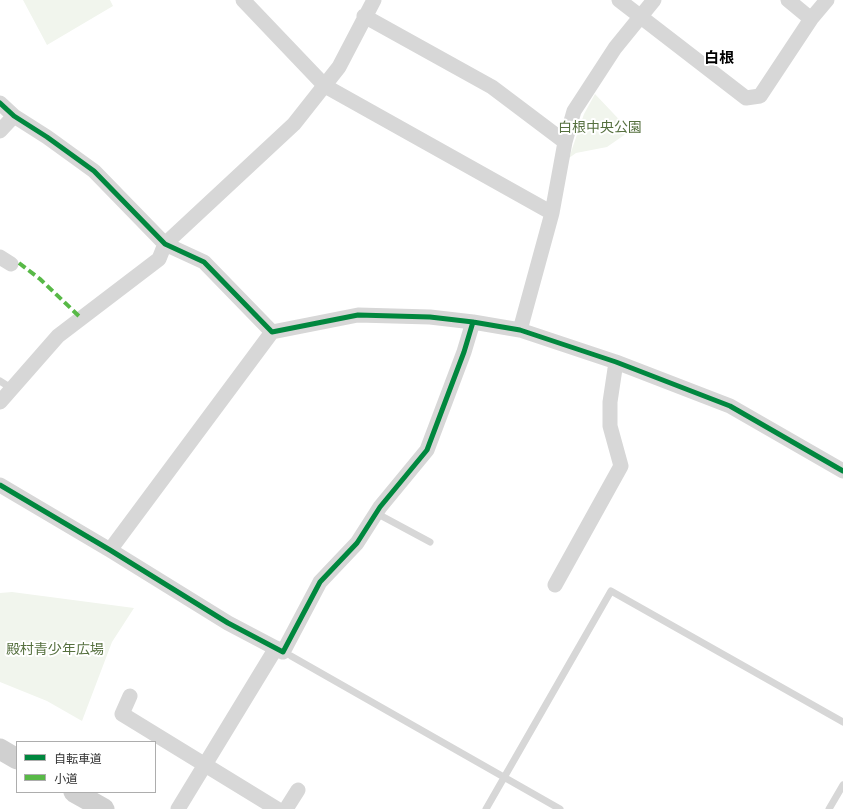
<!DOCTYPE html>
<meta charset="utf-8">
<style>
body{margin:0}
#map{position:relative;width:843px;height:809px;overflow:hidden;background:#fff;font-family:Ubuntu,"Noto Sans JP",sans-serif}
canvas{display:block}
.legend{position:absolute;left:16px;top:741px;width:140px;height:52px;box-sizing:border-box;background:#fff;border:1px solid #adadad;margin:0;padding:5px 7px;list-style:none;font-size:12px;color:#333}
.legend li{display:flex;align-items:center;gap:8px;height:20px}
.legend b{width:20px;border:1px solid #adadad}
</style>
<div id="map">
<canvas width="843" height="809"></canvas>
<ul class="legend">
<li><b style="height:5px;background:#00873e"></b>自転車道</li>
<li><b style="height:5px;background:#58b947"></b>小道</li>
</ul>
</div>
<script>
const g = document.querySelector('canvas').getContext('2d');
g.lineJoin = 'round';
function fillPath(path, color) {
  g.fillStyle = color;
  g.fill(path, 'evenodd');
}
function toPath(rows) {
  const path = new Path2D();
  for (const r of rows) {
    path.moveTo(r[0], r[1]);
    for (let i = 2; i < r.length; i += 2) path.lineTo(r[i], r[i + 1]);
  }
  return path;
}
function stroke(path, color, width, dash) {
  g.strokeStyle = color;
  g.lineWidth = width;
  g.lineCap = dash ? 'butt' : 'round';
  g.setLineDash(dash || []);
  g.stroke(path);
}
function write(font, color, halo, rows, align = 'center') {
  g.font = font + ' Ubuntu,"Noto Sans JP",sans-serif';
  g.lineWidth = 4;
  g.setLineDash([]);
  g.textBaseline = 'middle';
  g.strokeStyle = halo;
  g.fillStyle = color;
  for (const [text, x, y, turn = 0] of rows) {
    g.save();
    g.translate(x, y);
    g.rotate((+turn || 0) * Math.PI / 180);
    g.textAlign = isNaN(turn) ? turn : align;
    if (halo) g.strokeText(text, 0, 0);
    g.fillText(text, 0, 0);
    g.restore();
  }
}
fillPath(toPath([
 [23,0,110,0,113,6,47,45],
 [595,94,630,131,607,147,576,153,569,158,584,114],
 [12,592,134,608,112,642,82,721,47,701,0,682,0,593]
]), '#f1f5ed');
stroke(toPath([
 [0,381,11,388],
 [376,513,430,542],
 [291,656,560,809],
 [486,809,611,591,843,722],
 [829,809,843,785]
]), '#d7d7d7', 7);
stroke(toPath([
 [243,0,325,86,552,213],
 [619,0,746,98,760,96,811,19,827,0],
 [788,0,811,19],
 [364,16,492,87,565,142],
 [0,103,14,116,47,137,94,171,165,244,204,262,272,332,358,315,430,317,473,322,520,330,616,362,730,406,843,471],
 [0,131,14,116],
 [0,257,11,264],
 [520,330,552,213,565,142,574,111,615,48,654,0],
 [0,402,58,336,159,259,165,244,294,124,339,67,374,0],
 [0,485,110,550,228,623,283,652,320,582,357,543,380,507,427,450,464,352,473,322],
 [110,550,272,332],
 [555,585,621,466,610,426,610,402,616,362],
 [130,696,122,714,277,809],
 [178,809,276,648],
 [286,809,298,790]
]), '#d7d7d7', 15);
stroke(toPath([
 [0,749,17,759],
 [74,792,104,809]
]), '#d0d0d0', 21);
stroke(toPath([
 [19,263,40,279,81,318]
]), '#58b947', 4, [8, 4]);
stroke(toPath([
 [0,103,14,116,47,137,94,171,165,244,204,262,272,332,358,315,430,317,473,322,520,330,616,362,730,406,843,471],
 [0,485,110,550,228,623,283,652,320,582,357,543,380,507,427,450,464,352,473,322]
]), '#00873e', 5);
write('14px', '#56703f', '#fff', [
 ["白根中央公園",600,127],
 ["殿村青少年広場",55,649]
]);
write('bold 15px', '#000', '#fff', [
 ["白根",719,58]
]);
</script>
